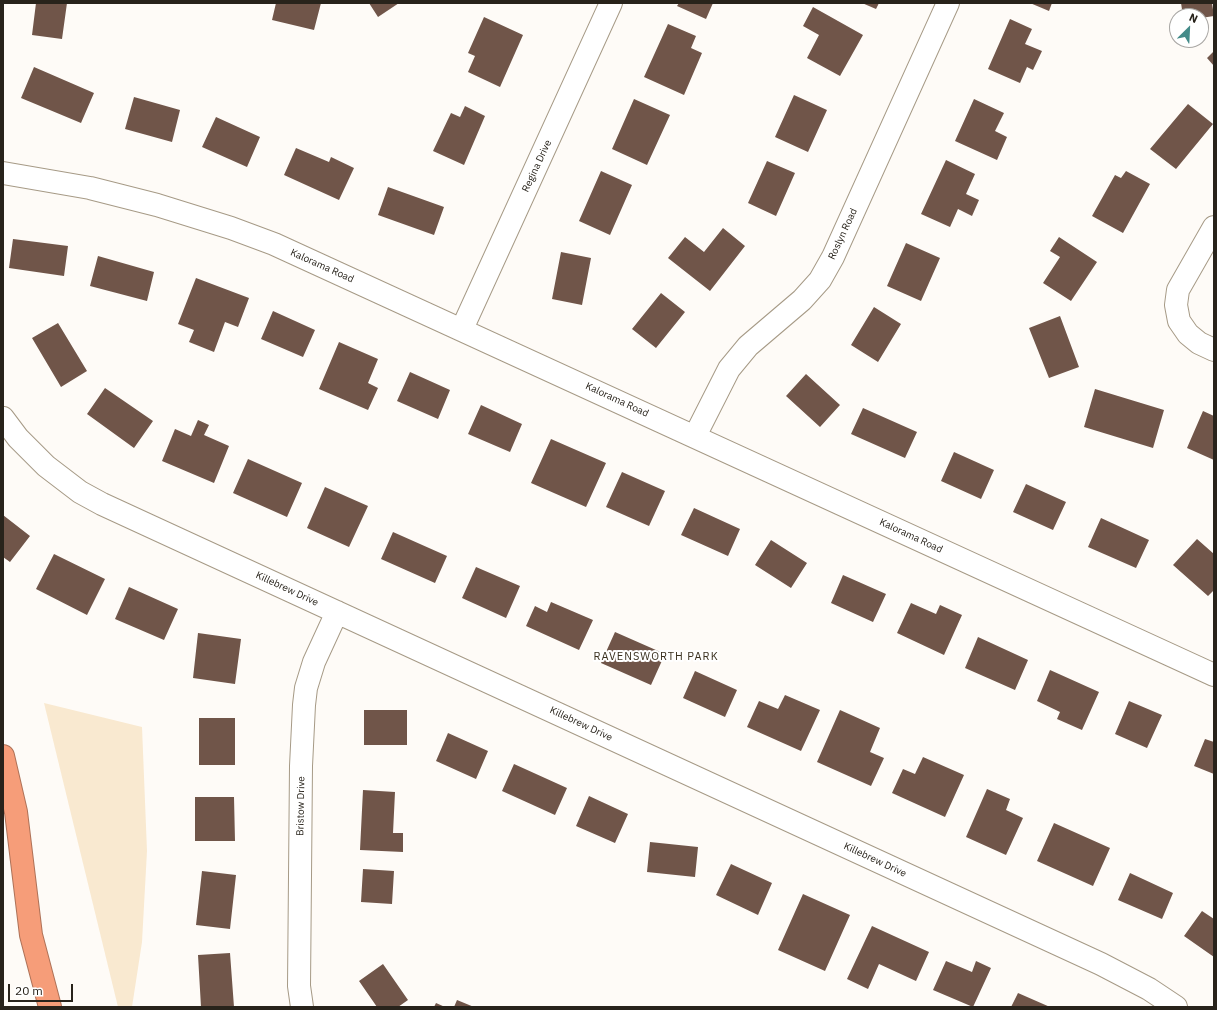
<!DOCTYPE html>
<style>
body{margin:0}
#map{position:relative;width:1217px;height:1010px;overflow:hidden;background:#fefbf7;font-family:"IBM Plex Sans",sans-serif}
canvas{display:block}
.frame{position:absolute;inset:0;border:4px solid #28231b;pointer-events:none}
.north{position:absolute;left:1169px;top:8px;width:40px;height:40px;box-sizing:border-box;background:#fff;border:1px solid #a9a7a4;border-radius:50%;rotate:24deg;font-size:11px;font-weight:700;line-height:16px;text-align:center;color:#28231b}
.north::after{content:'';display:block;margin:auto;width:14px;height:18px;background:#448b89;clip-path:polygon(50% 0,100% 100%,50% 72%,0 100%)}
.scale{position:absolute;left:8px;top:984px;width:65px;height:18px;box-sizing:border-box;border:2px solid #28231b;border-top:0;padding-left:5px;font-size:12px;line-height:14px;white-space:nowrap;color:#28231b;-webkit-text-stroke:3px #fff;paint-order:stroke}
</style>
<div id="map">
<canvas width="1217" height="1010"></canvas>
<div class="frame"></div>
<div class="north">N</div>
<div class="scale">20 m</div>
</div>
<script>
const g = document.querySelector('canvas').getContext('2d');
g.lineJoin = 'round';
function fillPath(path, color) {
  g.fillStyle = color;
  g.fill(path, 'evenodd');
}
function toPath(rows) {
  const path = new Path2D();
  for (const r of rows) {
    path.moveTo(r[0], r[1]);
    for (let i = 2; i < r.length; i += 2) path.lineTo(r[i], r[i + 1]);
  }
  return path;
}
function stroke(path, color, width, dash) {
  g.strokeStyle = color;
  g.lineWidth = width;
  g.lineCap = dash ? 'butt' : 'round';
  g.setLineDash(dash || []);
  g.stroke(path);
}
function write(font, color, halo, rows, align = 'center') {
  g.font = font + ' "IBM Plex Sans",sans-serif';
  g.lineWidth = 4;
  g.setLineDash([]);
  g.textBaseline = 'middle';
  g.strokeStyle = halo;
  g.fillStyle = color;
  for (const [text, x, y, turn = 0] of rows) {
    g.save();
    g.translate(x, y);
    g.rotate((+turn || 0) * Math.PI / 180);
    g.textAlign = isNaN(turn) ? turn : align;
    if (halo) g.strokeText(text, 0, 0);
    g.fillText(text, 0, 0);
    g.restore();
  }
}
fillPath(toPath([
 [44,703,142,727,147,851,142,942,132,1007,118,1007]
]), '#f9e9d0');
fillPath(toPath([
 [36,3,67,3,62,39,32,35],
 [276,3,321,3,314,30,272,20],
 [369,3,399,3,378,17],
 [679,3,713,3,706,19,677,6],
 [862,3,879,3,876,9],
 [1030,3,1052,3,1049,11],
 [1181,3,1212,3,1214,16,1201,18,1201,16,1183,16],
 [813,7,863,35,840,76,807,58,819,35,803,26],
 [484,17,523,35,500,87,468,72,475,56,468,53],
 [1010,19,1032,29,1025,44,1042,51,1033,70,1027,67,1020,83,988,69],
 [668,24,696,36,691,48,702,53,684,95,644,77],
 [1214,51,1214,66,1207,58],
 [34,67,94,93,81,123,21,98],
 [794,95,827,110,808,152,775,137],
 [134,97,180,110,172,142,125,129],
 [634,99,670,115,647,165,612,149],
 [974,99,1004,113,995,131,1007,137,997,160,955,141],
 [1188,104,1213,124,1176,169,1150,149],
 [465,106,485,116,464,165,433,151,451,113,460,117],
 [216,117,260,137,247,167,202,147],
 [296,148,329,162,331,157,354,168,339,200,284,175],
 [946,160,975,174,966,194,979,200,972,216,958,209,950,227,921,214],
 [767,161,795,173,776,216,748,203],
 [601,171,632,185,610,235,579,221],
 [1126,171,1150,184,1123,233,1092,216,1115,175,1121,178],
 [388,187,444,207,434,235,378,215],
 [723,228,745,246,710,291,668,258,685,237,704,252],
 [1059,237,1097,262,1071,301,1043,283,1060,257,1050,251],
 [13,239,68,246,64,276,9,268],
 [906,243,940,258,921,301,887,286],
 [561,252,591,258,582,305,552,299],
 [98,256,154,272,147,301,90,286],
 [196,278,249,298,238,327,225,322,214,352,189,342,194,330,178,324],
 [661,293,685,312,656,348,632,329],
 [874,307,901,324,878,362,851,345],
 [273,311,315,330,303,357,261,339],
 [1060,316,1079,367,1049,378,1029,328],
 [58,323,87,371,61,387,32,338],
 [339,342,378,359,368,383,378,388,368,410,319,389],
 [410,372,450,390,438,419,397,401],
 [806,374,840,405,820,427,786,396],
 [105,388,153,421,134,448,87,414],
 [1095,389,1164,410,1153,448,1084,427],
 [481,405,522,424,510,452,468,434],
 [863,408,917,432,905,458,851,434],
 [1203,411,1214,416,1214,460,1187,448],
 [198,420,209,425,204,435,229,446,214,483,162,461,175,429,191,436],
 [551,439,606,463,586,507,531,483],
 [954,452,994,470,981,499,941,481],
 [248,459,302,483,287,517,233,493],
 [622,472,665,491,649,526,606,507],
 [1026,484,1066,502,1053,530,1013,512],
 [325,487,368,506,349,547,307,528],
 [694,508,740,529,728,556,681,535],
 [3,515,30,536,10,562,3,557],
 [1101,518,1149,540,1136,568,1088,547],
 [393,532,447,556,435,583,381,559],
 [1197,539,1214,554,1214,590,1208,596,1173,565],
 [771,540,807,563,791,588,755,565],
 [54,554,105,579,87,615,36,589],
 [476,567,520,586,506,618,462,598],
 [843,575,886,594,873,622,831,603],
 [129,587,178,609,164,640,115,619],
 [551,602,593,620,579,650,526,626,535,606,547,612],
 [911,603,936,614,940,605,962,615,944,655,897,633],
 [615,632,665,654,651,685,601,663],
 [198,633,241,639,235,684,193,678],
 [978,637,1028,660,1015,690,965,668],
 [1050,670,1099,692,1082,730,1057,719,1060,712,1037,701],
 [695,671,737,690,725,717,683,698],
 [785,695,820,710,801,751,747,727,759,701,778,709],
 [1129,701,1162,715,1147,748,1115,734],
 [364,710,407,710,407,745,364,745],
 [840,710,880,728,870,752,884,758,871,786,817,762],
 [199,718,235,718,235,765,199,765],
 [448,733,488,751,476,779,436,761],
 [1205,739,1214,742,1214,774,1194,766],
 [923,757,964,775,945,817,892,793,903,769,915,774],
 [514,764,567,788,555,815,502,791],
 [987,789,1010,799,1006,810,1023,818,1006,855,966,837],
 [363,790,395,792,393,833,403,833,403,852,360,850],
 [589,796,628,814,615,843,576,826],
 [195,797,234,797,235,841,195,841],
 [1054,823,1110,848,1093,886,1037,861],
 [650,842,698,847,695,877,647,872],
 [731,864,772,883,758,915,716,895],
 [363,869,394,871,392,904,361,902],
 [202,871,236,875,230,929,196,925],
 [1130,873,1173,893,1162,919,1118,900],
 [803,894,850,915,825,971,778,950],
 [1202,911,1214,919,1214,957,1184,936],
 [872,926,929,952,916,981,879,964,868,989,847,979],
 [230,953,234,1007,201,1007,198,955],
 [946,961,972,972,976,961,991,968,973,1007,933,990],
 [383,964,408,1000,398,1007,377,1007,359,981],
 [1018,993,1050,1007,1011,1007],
 [457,1000,474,1007,454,1007],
 [436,1003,445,1007,434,1007]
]), '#705549');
const minor = toPath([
 [3,173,90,188,157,205,231,228,274,244,1214,675],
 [1214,227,1178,290,1176,305,1179,321,1188,334,1199,343,1214,350],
 [462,329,611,3],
 [3,418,18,438,46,466,80,492,102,504,1101,964,1149,989,1176,1007],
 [695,436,729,369,748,346,802,300,820,280,833,257,948,3],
 [302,1007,299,986,301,766,304,705,306,688,314,662,337,612]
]);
const highway = toPath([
 [3,756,16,812,31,935,50,1007]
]);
stroke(minor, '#a69a86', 24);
stroke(highway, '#ae7258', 24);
stroke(minor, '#fff', 22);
stroke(highway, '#f69d79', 22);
write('10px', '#28231b', '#fff', [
 ["Regina Drive",537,166,-65],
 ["Roslyn Road",843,234,-65],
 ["Kalorama Road",322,266,24],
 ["Kalorama Road",617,400,25],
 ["Kalorama Road",911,536,25],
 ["Killebrew Drive",287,589,25],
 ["Killebrew Drive",581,724,25],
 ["Bristow Drive",301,806,-89],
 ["Killebrew Drive",875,860,25]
]);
g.letterSpacing = '1px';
write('11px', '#392f1e', '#fff', [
 ["RAVENSWORTH PARK",656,657]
]);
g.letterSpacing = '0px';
</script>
